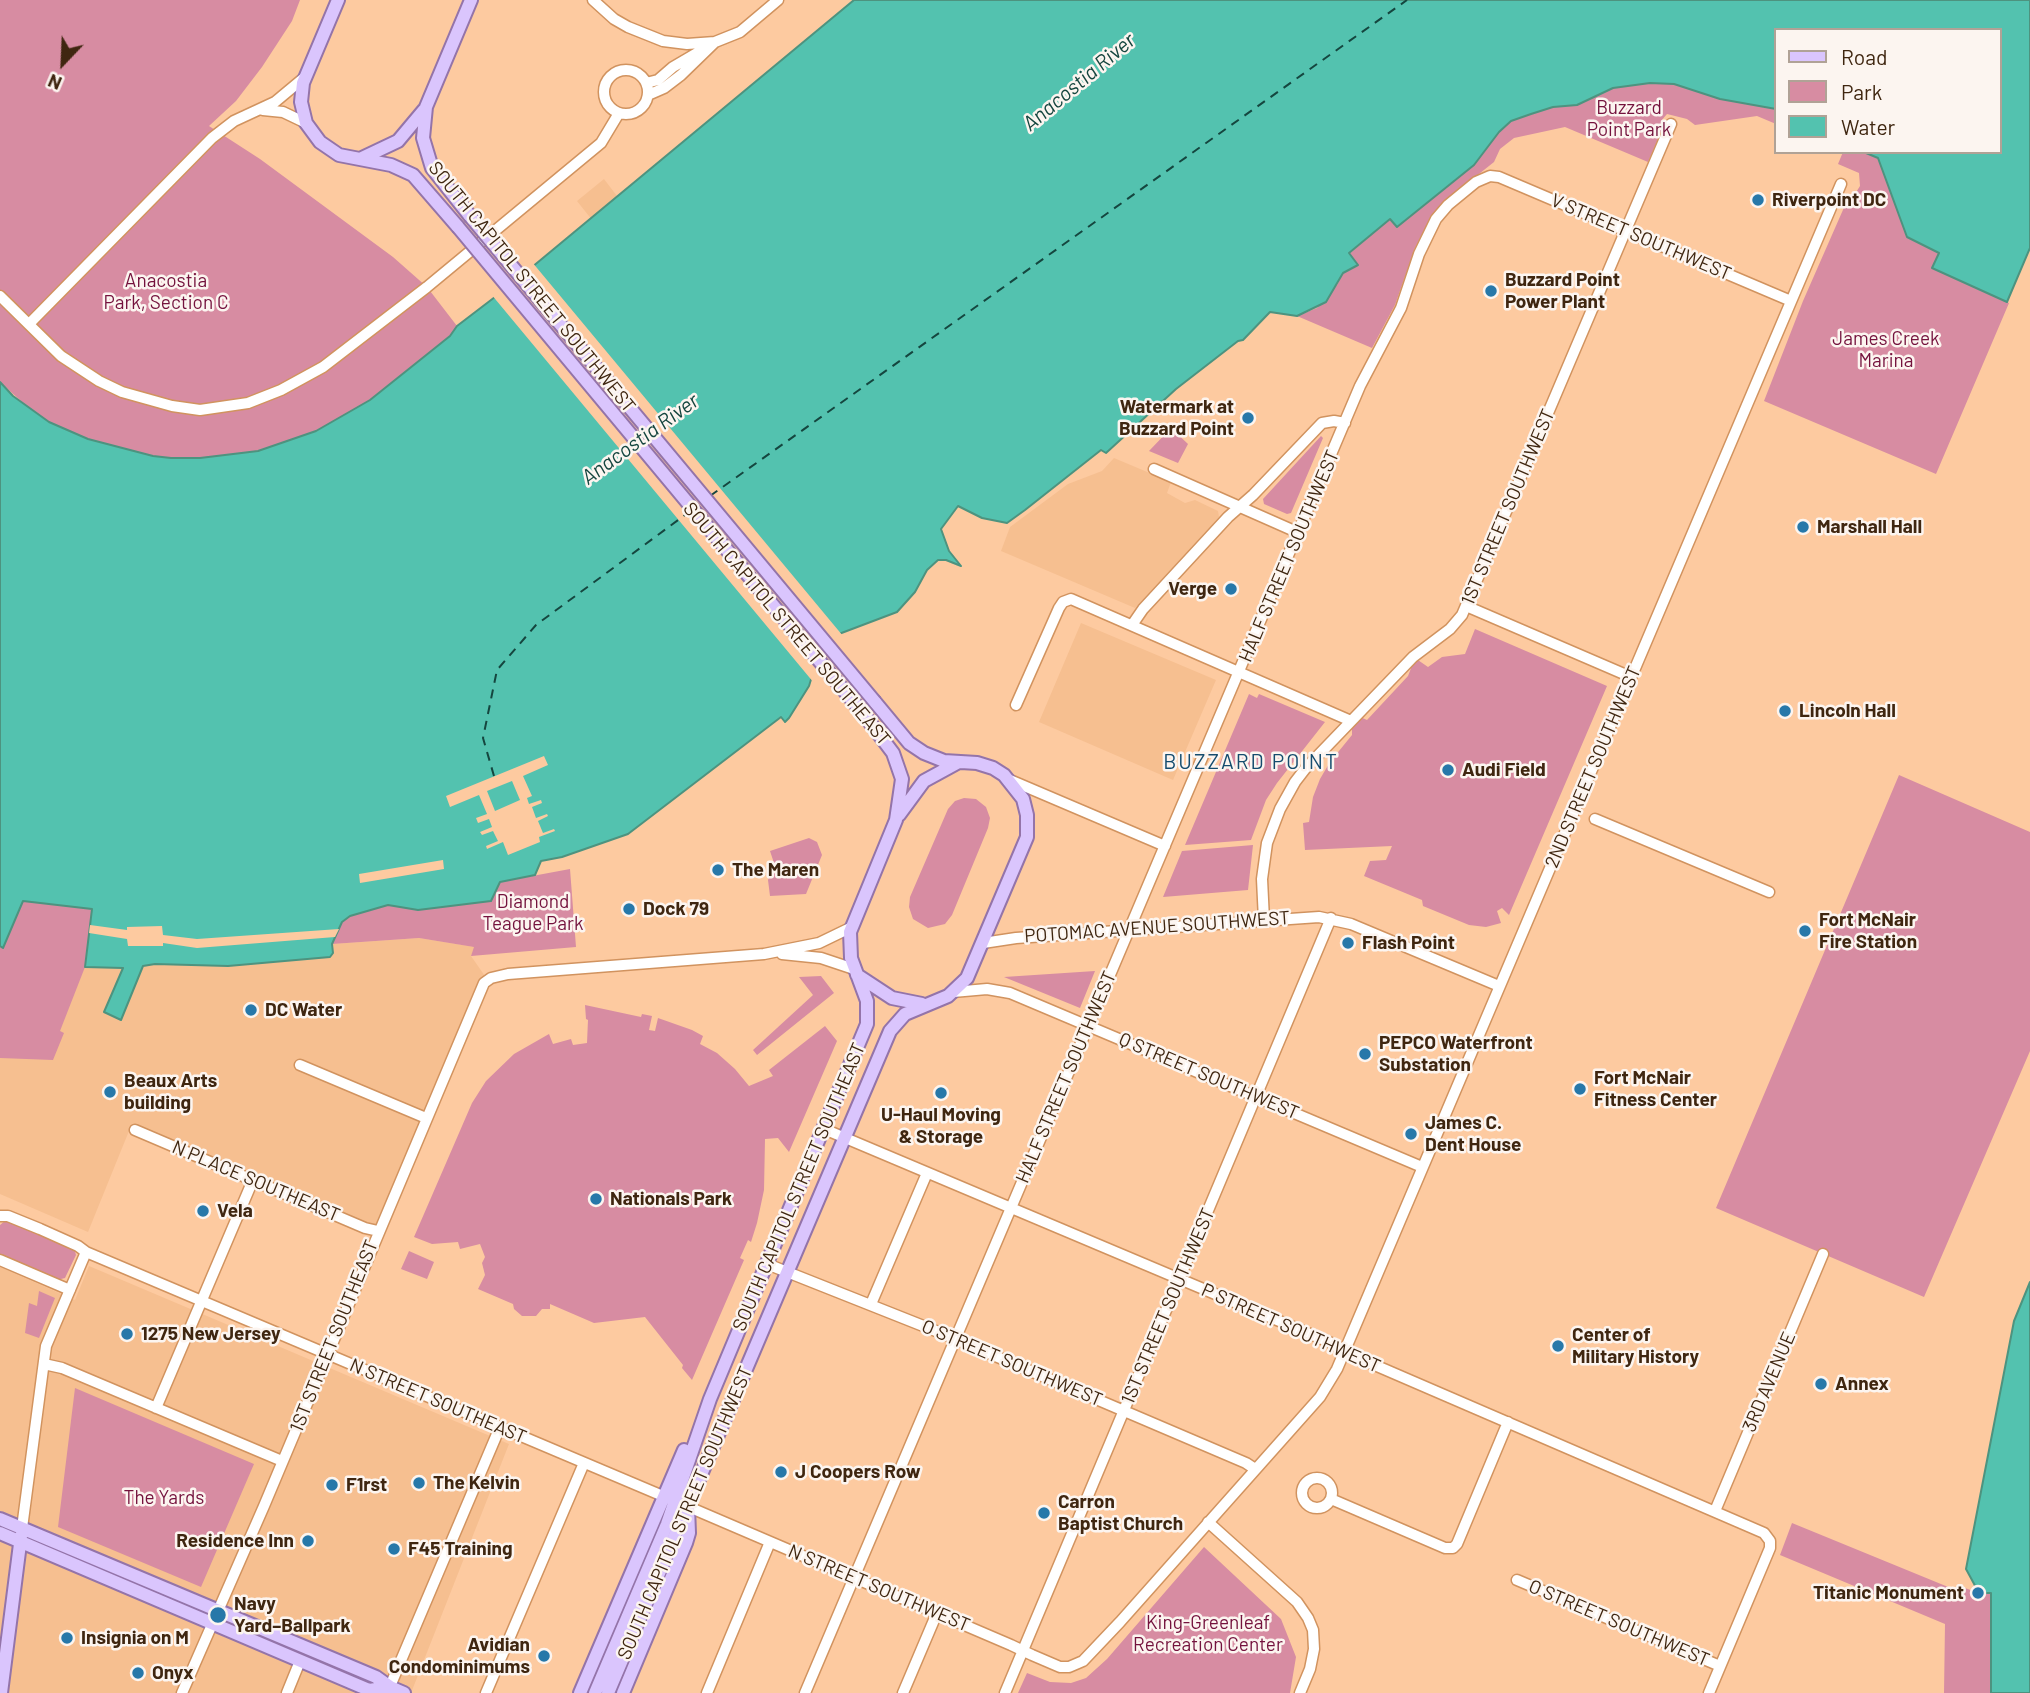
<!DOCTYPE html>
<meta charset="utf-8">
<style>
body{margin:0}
#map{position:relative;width:2030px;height:1693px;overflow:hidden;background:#fdcaa0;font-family:Barlow,sans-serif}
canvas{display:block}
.legend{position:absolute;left:1774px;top:28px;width:228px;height:126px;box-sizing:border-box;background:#fcf5f0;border:2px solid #b0a296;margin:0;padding:9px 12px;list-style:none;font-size:21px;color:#3f2610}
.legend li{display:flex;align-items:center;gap:14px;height:35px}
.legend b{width:35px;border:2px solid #b0a296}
.north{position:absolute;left:28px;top:28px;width:70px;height:70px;-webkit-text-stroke:5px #fcf5f0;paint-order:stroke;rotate:203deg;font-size:19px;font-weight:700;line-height:28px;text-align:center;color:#3f2610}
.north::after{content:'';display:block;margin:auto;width:24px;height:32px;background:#3f2610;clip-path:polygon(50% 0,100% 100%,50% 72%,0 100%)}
</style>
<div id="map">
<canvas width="2030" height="1693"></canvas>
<ul class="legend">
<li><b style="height:9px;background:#dac5fd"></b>Road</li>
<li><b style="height:19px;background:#d78ca2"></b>Park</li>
<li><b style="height:19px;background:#53c2af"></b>Water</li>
</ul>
<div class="north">N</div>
</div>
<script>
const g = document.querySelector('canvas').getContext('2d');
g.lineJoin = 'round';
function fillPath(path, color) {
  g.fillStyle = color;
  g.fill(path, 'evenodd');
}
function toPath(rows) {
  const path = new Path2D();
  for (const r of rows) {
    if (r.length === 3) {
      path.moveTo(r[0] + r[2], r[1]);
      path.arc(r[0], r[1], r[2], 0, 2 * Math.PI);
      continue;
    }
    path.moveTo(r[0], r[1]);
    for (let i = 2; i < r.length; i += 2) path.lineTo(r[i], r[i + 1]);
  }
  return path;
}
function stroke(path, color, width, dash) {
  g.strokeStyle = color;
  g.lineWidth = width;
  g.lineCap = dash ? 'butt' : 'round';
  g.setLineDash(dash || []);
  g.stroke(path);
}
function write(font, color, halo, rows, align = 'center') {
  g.font = font + ' Barlow,sans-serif';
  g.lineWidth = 5;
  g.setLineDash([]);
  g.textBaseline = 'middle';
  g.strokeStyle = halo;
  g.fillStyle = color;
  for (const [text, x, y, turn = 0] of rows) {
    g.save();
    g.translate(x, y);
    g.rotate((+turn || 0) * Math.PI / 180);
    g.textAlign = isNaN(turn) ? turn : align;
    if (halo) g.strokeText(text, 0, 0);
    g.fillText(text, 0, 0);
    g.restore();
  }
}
fillPath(toPath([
 [604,179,617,196,620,255,577,201],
 [1114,458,1171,482,1167,493,1185,503,1195,500,1218,511,1219,517,1135,608,1001,551,1010,527,1068,484,1102,471],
 [1081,623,1216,680,1173,780,1039,722],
 [0,931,85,967,155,964,228,966,330,957,333,953,332,944,419,938,475,947,471,956,487,979,378,1231,131,1126,88,1232,0,1194],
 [89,1266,509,1444,411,1693,0,1693,0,1267,75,1300]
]), '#f6bf90');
fillPath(toPath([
 [0,0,300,0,292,21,262,67,236,101,209,126,260,159,393,257,427,287,457,326,450,336,370,400,341,419,316,431,258,451,200,458,171,458,153,456,88,439,49,422,32,411,0,382],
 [1650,83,1674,84,1720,99,1776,109,1776,124,1757,116,1695,125,1687,119,1667,114,1661,121,1662,130,1648,162,1565,127,1514,138,1500,149,1494,162,1440,205,1429,221,1415,248,1395,305,1372,348,1297,316,1317,308,1337,285,1343,273,1357,265,1349,254,1390,219,1397,227,1474,165,1499,132,1511,121,1553,107,1575,104,1613,88],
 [1843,152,1867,152,1878,158,1907,237,1939,253,1932,268,2009,303,1936,474,1764,401,1803,301,1846,203,1853,197,1860,186,1859,173,1838,164],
 [1171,428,1188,444,1178,463,1149,451],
 [1321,436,1323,438,1291,513,1287,514,1264,504,1263,499],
 [1475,629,1607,686,1509,915,1502,908,1497,911,1501,923,1486,927,1469,925,1423,906,1422,900,1364,876,1370,861,1386,860,1392,846,1305,850,1303,823,1309,822,1313,797,1320,779,1330,762,1352,735,1352,727,1358,716,1367,720,1408,676,1415,658,1428,667,1442,657,1465,654],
 [1249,694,1257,698,1259,694,1325,722,1277,783,1266,800,1251,840,1185,845],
 [1899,775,2030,832,2030,1051,1924,1297,1716,1208],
 [964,798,976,799,986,807,990,818,988,828,952,915,945,924,928,928,913,919,909,907,910,897,948,809,955,801],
 [809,838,817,842,822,855,806,894,770,896,768,880,774,863,770,851],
 [1253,845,1248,890,1163,897,1182,851],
 [570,869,576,947,471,956,474,947,419,938,332,944,342,921,350,916,388,905,418,910,491,901,500,882],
 [23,900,92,909,85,967,60,1031,64,1033,53,1060,0,1058,0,946,3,947],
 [1095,971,1080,1008,1004,977],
 [821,976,834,993,757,1055,753,1050,813,995,799,977],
 [585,1005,641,1017,642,1014,652,1016,649,1030,655,1031,658,1018,692,1030,703,1036,700,1044,717,1053,735,1069,749,1086,773,1076,769,1070,825,1026,837,1041,789,1152,778,1138,765,1139,764,1190,757,1223,751,1242,748,1240,740,1258,744,1260,692,1380,682,1368,683,1365,645,1317,594,1323,550,1304,550,1309,542,1309,536,1316,522,1316,514,1309,513,1304,478,1289,485,1275,482,1263,485,1257,480,1244,460,1249,458,1242,432,1244,414,1237,472,1103,486,1081,514,1054,549,1034,553,1044,571,1039,573,1045,587,1043,588,1020,586,1019],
 [6,1220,74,1248,76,1255,65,1278,57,1280,0,1256,0,1225],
 [409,1251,434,1262,427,1279,401,1269],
 [39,1291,55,1298,39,1338,25,1333,29,1303,37,1306],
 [75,1388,254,1464,201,1587,58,1527],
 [1792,1523,1958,1591,1965,1588,1979,1593,1991,1593,1991,1693,1944,1693,1945,1624,1780,1555],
 [1204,1547,1281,1619,1296,1657,1290,1693,1018,1693,1027,1673,1050,1682,1071,1683,1086,1678,1107,1659]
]), '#d78ca2');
const water = toPath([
 [854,0,2030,0,2030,248,2007,302,1932,268,1939,253,1907,237,1878,158,1866,153,2000,152,2000,30,1776,30,1776,109,1720,99,1674,84,1650,83,1613,88,1577,105,1553,107,1531,114,1511,121,1499,132,1474,165,1397,227,1390,219,1349,253,1358,265,1343,273,1326,302,1297,316,1270,312,1243,340,1238,341,1176,389,1106,453,1101,450,1025,510,1007,523,982,518,958,506,941,529,949,551,961,566,946,560,938,560,927,570,915,592,897,612,823,640,809,686,789,718,785,722,781,717,628,834,562,857,541,861,535,875,500,882,491,901,418,910,388,905,350,916,342,922,332,944,333,953,330,957,228,966,155,964,143,966,121,1020,104,1012,123,968,85,967,92,909,23,901,3,948,0,946,0,382,13,396,49,422,88,439,153,456,171,458,200,458,258,451,316,431,370,400,450,336,457,326,508,287,854,0],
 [2030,1282,2030,1693,1991,1693,1991,1593,1979,1593,1966,1569,2014,1321,2030,1282]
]);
fillPath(water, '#53c2af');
stroke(water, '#4d937f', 2);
fillPath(toPath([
 [532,262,843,636,822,646,820,665,814,683,491,294],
 [544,756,548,765,523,776,532,796,527,798,529,804,541,800,542,803,532,807,536,818,547,814,548,816,538,821,543,833,554,829,555,831,539,837,540,842,508,855,503,842,487,849,486,846,498,841,493,831,482,835,480,832,492,827,489,819,478,823,476,818,487,814,479,795,450,807,446,796],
 [512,781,520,800,495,811,487,791],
 [443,860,444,869,360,883,359,874],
 [90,925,127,930,127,927,162,926,163,935,197,939,339,929,335,937,197,948,163,943,163,946,128,946,127,939,89,933]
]), '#fdcaa0');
stroke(toPath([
 [710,496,1407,0],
 [494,776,483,738,497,670,536,625,689,512]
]), '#15463f', 2, [9, 7]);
const minor = toPath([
 [593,0,614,19,628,27,663,41,687,44,715,42,740,32,778,0],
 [626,92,22],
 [646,83,658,80,673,67,702,50],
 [648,95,664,88,681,75,715,42],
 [263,110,283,112,306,123],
 [0,296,61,356,99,381,122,392,172,406,200,410,248,403,281,390,323,367,427,287,601,143,619,113],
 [29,324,212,138,234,121,275,102,305,77],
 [1154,469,1299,533],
 [1466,606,1631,677],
 [1132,625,1143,609,1228,517,1253,495,1322,423,1334,421,1345,423],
 [1016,705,1059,608,1063,602,1071,599,1351,721],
 [1010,780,1165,846],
 [1595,819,1769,892],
 [1264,920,1262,879,1267,843,1280,809,1295,782,1305,769,1413,657,1450,629,1462,615,1671,124],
 [983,943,1016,938,1319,917,1351,924,1499,986],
 [782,954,821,958,854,969],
 [953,992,987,989,1010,993,1422,1167],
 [300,1065,426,1118],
 [824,1129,1329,1342,1363,1360,1764,1533,1770,1541,1770,1548,1709,1693],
 [135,1130,365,1228,378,1231],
 [0,1216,8,1216,40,1229,78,1246,86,1252,670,1499],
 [0,1260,70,1290],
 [767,1264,946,1335,1246,1463,1255,1469],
 [871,1304,927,1173],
 [44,1364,62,1368,282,1461],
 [156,1408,253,1180],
 [1317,1493,15],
 [1331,1499,1445,1548,1453,1548,1457,1544,1508,1422],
 [684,1505,1011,1645,1032,1655,1060,1667,1069,1667,1083,1661,1120,1622,1320,1397,1337,1369,1841,184],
 [1715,1511,1823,1254],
 [1208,1522,1297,1602,1308,1618,1313,1630,1314,1649,1310,1669,1300,1693],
 [22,1528,46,1346,86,1252],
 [1517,1580,1720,1666],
 [388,1691,500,1427],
 [182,1693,264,1506,484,983,491,978,508,974,764,954,819,943,850,928],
 [287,1693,300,1661],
 [486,1693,584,1463],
 [707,1693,770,1542],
 [805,1693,1360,386,1401,308,1419,254,1436,219,1448,205,1476,182,1490,176,1499,177,1791,301],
 [903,1693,937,1613],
 [1005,1693,1331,918]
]);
const major = toPath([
 [338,0,303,83,301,102,306,123,320,142,339,155,391,165,413,175,458,227],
 [360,159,398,141,424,110],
 [470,216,432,168,423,138,426,107,471,0],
 [899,815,924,781,957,763],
 [857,975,892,998,922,1004],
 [0,1519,376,1677,390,1687,404,1693],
 [0,1533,369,1690,390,1687],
 [1,1693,21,1536],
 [580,1693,684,1450],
 [595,1693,667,1524,710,1399,867,1024,867,1001,851,958,850,932,896,820,902,779,893,753,862,712],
 [608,1693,890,1031,905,1014,948,996,967,978,1027,837,1027,815,1023,799,1004,775,993,768,977,763,944,761,924,753,909,743,875,702],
 [623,1693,686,1543,689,1533,688,1507]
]);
stroke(minor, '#d1935f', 13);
stroke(major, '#9474a9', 16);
stroke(minor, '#fff', 10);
stroke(major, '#dac5fd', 12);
const majorBridge = toPath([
 [470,216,875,702],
 [458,227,862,712]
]);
stroke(majorBridge, '#9474a9', 16, []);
stroke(majorBridge, '#dac5fd', 12);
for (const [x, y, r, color] of [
 [1758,200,7,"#2778a9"],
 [1491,291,7,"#2778a9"],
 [1248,418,7,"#2778a9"],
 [1803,527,7,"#2778a9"],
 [1231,589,7,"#2778a9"],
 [1785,711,7,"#2778a9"],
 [1448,770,7,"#2778a9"],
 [718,870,7,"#2778a9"],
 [629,909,7,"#2778a9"],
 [1805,931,7,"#2778a9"],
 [1348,943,7,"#2778a9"],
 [251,1010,7,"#2778a9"],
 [1365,1054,7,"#2778a9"],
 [1580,1089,7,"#2778a9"],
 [110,1092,7,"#2778a9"],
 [941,1093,7,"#2778a9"],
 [1411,1134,7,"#2778a9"],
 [596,1199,7,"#2778a9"],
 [203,1211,7,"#2778a9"],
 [127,1334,7,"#2778a9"],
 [1558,1346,7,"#2778a9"],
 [1821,1384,7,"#2778a9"],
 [781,1472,7,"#2778a9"],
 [419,1483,7,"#2778a9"],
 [332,1485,7,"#2778a9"],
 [1044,1513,7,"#2778a9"],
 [308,1541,7,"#2778a9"],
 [394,1549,7,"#2778a9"],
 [1978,1593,7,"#2778a9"],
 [218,1615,9,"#2778a9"],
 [67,1638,7,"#2778a9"],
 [544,1656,7,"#2778a9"],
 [138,1673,7,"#2778a9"]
]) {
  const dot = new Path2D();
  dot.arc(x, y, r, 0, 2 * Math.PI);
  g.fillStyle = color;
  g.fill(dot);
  stroke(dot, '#fcf5f0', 2.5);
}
write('19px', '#74123d', '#fcf5f0', [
 ["Buzzard",1629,108],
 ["Point Park",1629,130],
 ["Anacostia",166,281],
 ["Park, Section C",166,303],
 ["James Creek",1886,339],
 ["Marina",1886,361],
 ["Diamond",533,902],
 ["Teague Park",533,924],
 ["The Yards",164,1498],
 ["King-Greenleaf",1208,1623],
 ["Recreation Center",1208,1645]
]);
write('bold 19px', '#3f2610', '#fcf5f0', [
 ["Riverpoint DC",1772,200],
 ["Buzzard Point",1505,280],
 ["Power Plant",1505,302],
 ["Watermark at",1234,407,"right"],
 ["Buzzard Point",1234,429,"right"],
 ["Marshall Hall",1817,527],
 ["Verge",1217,589,"right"],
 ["Lincoln Hall",1799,711],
 ["Audi Field",1462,770],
 ["The Maren",732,870],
 ["Dock 79",643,909],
 ["Fort McNair",1819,920],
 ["Fire Station",1819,942],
 ["Flash Point",1362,943],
 ["DC Water",265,1010],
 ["PEPCO Waterfront",1379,1043],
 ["Substation",1379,1065],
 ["Fort McNair",1594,1078],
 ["Fitness Center",1594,1100],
 ["Beaux Arts",124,1081],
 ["building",124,1103],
 ["U-Haul Moving",941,1115,"center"],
 ["& Storage",941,1137,"center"],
 ["James C.",1425,1123],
 ["Dent House",1425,1145],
 ["Nationals Park",610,1199],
 ["Vela",217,1211],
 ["1275 New Jersey",141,1334],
 ["Center of",1572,1335],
 ["Military History",1572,1357],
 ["Annex",1835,1384],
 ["J Coopers Row",795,1472],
 ["The Kelvin",433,1483],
 ["F1rst",346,1485],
 ["Carron",1058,1502],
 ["Baptist Church",1058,1524],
 ["Residence Inn",294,1541,"right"],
 ["F45 Training",408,1549],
 ["Titanic Monument",1964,1593,"right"],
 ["Navy",234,1604],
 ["Yard–Ballpark",234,1626],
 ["Insignia on M",81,1638],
 ["Avidian",530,1645,"right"],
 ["Condominimums",530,1667,"right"],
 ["Onyx",152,1673]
], 'left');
write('19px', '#3f2610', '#fcf5f0', [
 ["V STREET SOUTHWEST",1641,237,23],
 ["SOUTH CAPITOL STREET SOUTHWEST",532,287,51],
 ["1ST STREET SOUTHWEST",1508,507,-67],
 ["HALF STREET SOUTHWEST",1289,556,-67],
 ["SOUTH CAPITOL STREET SOUTHEAST",787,624,50],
 ["2ND STREET SOUTHWEST",1593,767,-67],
 ["POTOMAC AVENUE SOUTHWEST",1157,927,-4],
 ["Q STREET SOUTHWEST",1209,1076,23],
 ["HALF STREET SOUTHWEST",1066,1077,-67],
 ["N PLACE SOUTHEAST",256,1181,23],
 ["SOUTH CAPITOL STREET SOUTHEAST",799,1187,-67],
 ["1ST STREET SOUTHWEST",1168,1306,-67],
 ["P STREET SOUTHWEST",1291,1328,24],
 ["1ST STREET SOUTHEAST",334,1336,-68],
 ["O STREET SOUTHWEST",1012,1363,23],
 ["3RD AVENUE",1769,1382,-67],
 ["N STREET SOUTHEAST",438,1401,23],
 ["SOUTH CAPITOL STREET SOUTHWEST",685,1513,-67],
 ["N STREET SOUTHWEST",879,1588,23],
 ["O STREET SOUTHWEST",1619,1623,23]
]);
write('italic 21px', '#15463f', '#fcf5f0', [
 ["Anacostia River",1079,82,-40],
 ["Anacostia River",640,439,-36]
]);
g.letterSpacing = '2px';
write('21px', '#154c6e', '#fcf5f0', [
 ["BUZZARD POINT",1251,762]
]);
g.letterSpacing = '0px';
</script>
